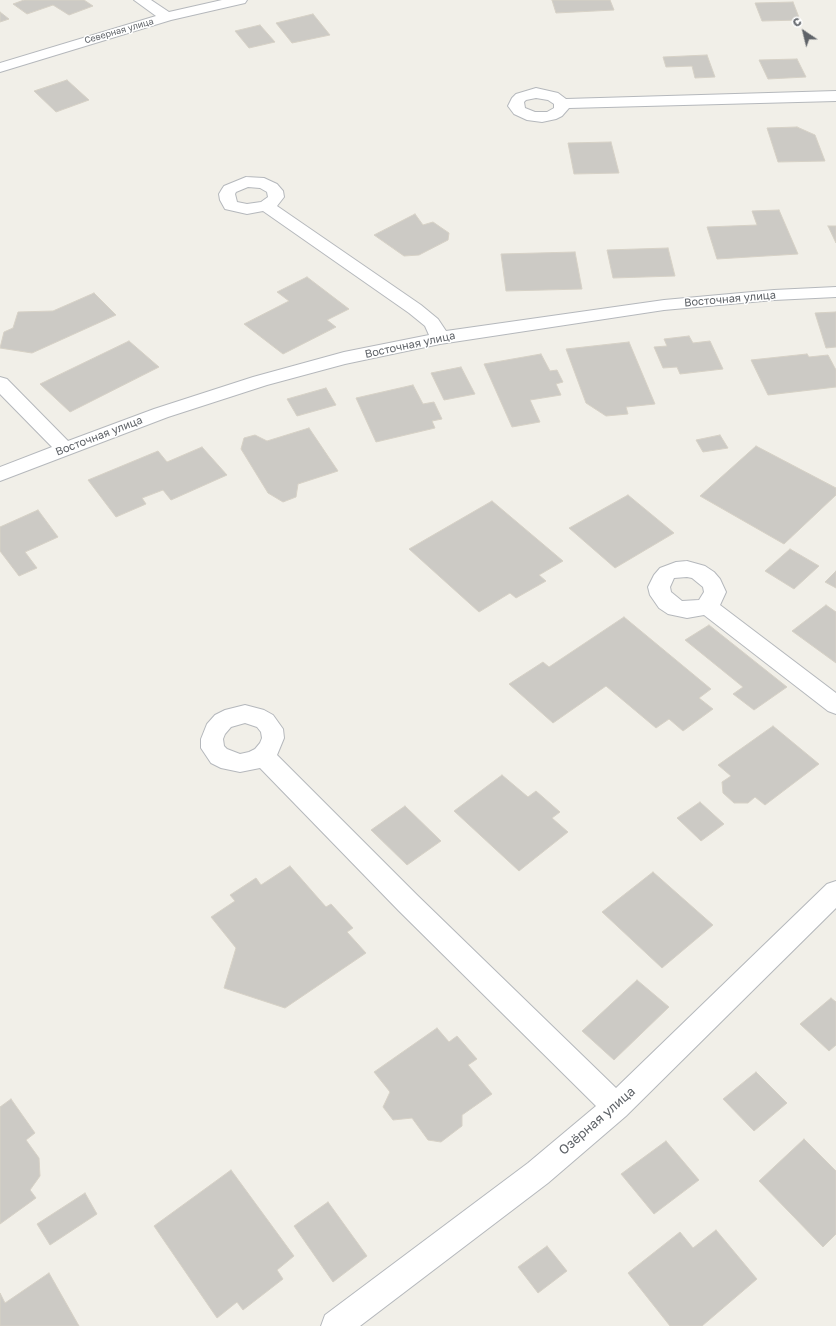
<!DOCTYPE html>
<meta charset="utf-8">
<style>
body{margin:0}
#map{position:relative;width:836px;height:1326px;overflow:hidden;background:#f1efe8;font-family:"Golos Text",sans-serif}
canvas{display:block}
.north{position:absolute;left:784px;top:12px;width:40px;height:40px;-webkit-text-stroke:3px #fff;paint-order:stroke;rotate:325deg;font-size:11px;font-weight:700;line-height:16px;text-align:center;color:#5f6368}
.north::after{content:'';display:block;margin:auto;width:14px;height:18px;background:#5f6368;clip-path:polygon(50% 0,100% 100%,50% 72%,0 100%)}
</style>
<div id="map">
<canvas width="836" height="1326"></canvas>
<div class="north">С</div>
</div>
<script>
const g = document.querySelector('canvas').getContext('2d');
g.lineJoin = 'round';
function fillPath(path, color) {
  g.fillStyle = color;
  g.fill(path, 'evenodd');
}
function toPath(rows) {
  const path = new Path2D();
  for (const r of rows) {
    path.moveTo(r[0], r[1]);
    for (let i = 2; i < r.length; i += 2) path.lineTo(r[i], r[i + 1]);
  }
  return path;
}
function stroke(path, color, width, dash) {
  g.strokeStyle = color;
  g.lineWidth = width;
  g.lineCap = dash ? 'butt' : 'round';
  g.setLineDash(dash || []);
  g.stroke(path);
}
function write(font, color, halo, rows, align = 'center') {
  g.font = font + ' "Golos Text",sans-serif';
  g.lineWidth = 3;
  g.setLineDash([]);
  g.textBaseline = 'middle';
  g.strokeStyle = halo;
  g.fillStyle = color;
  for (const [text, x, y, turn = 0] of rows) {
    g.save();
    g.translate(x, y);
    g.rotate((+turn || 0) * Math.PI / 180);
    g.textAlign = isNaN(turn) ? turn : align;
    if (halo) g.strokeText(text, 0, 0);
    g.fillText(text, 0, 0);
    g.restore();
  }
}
const building = toPath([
 [24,0,84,0,93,6,69,15,53,5,27,14,13,4,24,0],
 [552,0,610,0,614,10,556,13,552,0],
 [793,2,800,20,762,21,755,3,793,2],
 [0,12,9,19,0,22,0,12],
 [313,14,330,35,292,43,276,23,313,14],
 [260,25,275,42,249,48,235,31,260,25],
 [707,55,715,77,695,78,692,66,666,67,663,57,707,55],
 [797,59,806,77,768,79,759,60,797,59],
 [67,80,89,100,56,112,34,91,67,80],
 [797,127,815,135,825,161,778,162,767,128,797,127],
 [611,142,619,173,574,174,568,143,611,142],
 [779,210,798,254,717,259,707,227,757,225,752,211,779,210],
 [415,214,423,225,433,222,449,233,448,240,419,255,404,256,374,235,415,214],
 [828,226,836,226,836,243,828,226],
 [668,248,675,276,613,278,607,250,668,248],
 [575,252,582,289,506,291,501,254,575,252],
 [307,277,349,309,327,320,336,327,283,354,244,324,289,301,277,292,307,277],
 [94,293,116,315,32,353,0,348,4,332,13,328,18,312,53,311,94,293],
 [836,312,836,347,826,348,815,313,836,312],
 [689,336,693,343,710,341,723,369,680,374,677,367,663,368,654,347,667,346,664,339,689,336],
 [129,341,159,367,70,412,40,384,129,341],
 [629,342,655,404,626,407,628,414,606,416,586,403,566,349,629,342],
 [541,354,550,371,557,370,563,382,556,384,561,395,530,400,540,422,512,427,484,364,541,354],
 [807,354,809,357,828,355,836,370,836,387,768,395,751,360,807,354],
 [461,367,475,394,444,400,431,373,461,367],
 [413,385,423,404,434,402,442,419,432,421,435,428,376,442,356,398,413,385],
 [326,388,336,405,297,416,287,399,326,388],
 [309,428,338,471,298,484,296,497,283,502,268,493,241,449,244,438,255,435,267,441,309,428],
 [720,435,728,448,703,452,696,440,720,435],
 [756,446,836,488,836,495,784,544,700,496,756,446],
 [202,447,227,475,171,500,163,490,142,498,146,504,116,517,88,480,158,451,167,462,202,447],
 [628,495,674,533,615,568,569,528,628,495],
 [492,501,563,561,539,575,546,581,516,598,510,593,479,612,409,549,492,501],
 [38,510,58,537,25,552,37,568,19,576,0,551,0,527,38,510],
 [790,549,819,566,794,589,765,571,790,549],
 [836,571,836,588,825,582,836,571],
 [826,605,836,612,836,663,792,631,826,605],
 [624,617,711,689,699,698,713,709,683,731,669,719,656,728,606,686,553,723,509,684,543,662,549,667,624,617],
 [709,625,787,687,754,710,733,694,743,687,685,640,709,625],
 [773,726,819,764,765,805,755,797,748,803,734,803,723,793,722,782,731,776,718,765,773,726],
 [502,775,528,797,536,791,560,812,552,818,568,832,519,871,454,811,502,775],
 [700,802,724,824,701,841,677,818,700,802],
 [405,806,441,841,407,865,371,830,405,806],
 [290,866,326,907,331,904,353,928,347,932,366,953,285,1008,224,988,236,948,211,917,235,901,230,895,256,878,261,885,290,866],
 [653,872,713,925,662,968,602,912,653,872],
 [637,980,669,1007,614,1060,582,1031,637,980],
 [831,998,836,1002,836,1045,829,1051,800,1024,831,998],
 [437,1028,449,1042,457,1036,477,1059,468,1065,492,1094,462,1115,462,1126,441,1142,428,1140,412,1118,393,1120,383,1107,390,1092,374,1072,437,1028],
 [756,1072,787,1103,754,1131,723,1099,756,1072],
 [11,1099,35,1133,26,1140,39,1158,40,1176,30,1190,36,1198,0,1224,0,1107,11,1099],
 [804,1139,836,1171,836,1234,823,1247,759,1181,804,1139],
 [666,1141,699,1180,654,1214,621,1174,666,1141],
 [231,1170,294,1256,277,1270,283,1279,243,1310,237,1302,217,1318,154,1226,231,1170],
 [85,1193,97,1214,50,1245,37,1224,85,1193],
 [328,1202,367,1256,333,1282,294,1226,328,1202],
 [716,1230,757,1279,702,1326,670,1326,628,1273,680,1232,693,1248,716,1230],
 [547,1246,567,1271,538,1293,518,1267,547,1246],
 [49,1273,79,1326,0,1326,0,1293,5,1303,49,1273]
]);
fillPath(building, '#cccac5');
stroke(building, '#d6d1c6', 1);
const minor = toPath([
 [134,0,151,0,169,12,222,0,247,0,245,3,171,20,0,72,0,63,156,16,134,0],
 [536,88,558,93,566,99,836,91,836,101,569,108,562,116,556,119,542,122,527,120,514,114,508,106,512,98,516,94,536,88],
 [536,98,548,100,554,104,554,108,547,112,535,112,525,108,524,102,526,100,536,98],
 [246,177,264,178,277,184,283,191,284,197,277,206,421,305,438,319,446,331,664,300,774,290,836,287,836,297,774,300,664,310,440,344,345,364,267,385,168,417,0,481,0,467,52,447,0,394,0,377,7,379,68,441,154,409,253,377,344,352,429,335,425,326,409,313,263,211,247,214,225,209,220,200,219,194,222,189,224,186,246,177],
 [248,187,260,188,267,192,268,197,261,202,247,204,237,202,235,194,236,192,248,187],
 [687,561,705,566,714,572,720,579,726,592,720,605,836,693,836,714,828,711,704,615,687,618,668,614,659,608,650,595,648,587,654,575,660,568,676,562,687,561],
 [687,577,692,578,703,587,704,592,699,600,682,601,671,592,670,587,674,578,687,577],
 [245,705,264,710,273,715,283,729,284,738,277,755,417,895,616,1088,827,884,836,881,836,908,626,1116,548,1183,360,1326,321,1326,325,1315,528,1163,596,1106,399,911,260,768,240,772,221,768,211,763,201,748,201,739,207,724,215,715,225,710,245,705],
 [245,723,257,727,261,732,262,738,260,743,255,749,249,752,240,754,227,749,224,746,223,739,225,734,231,727,245,723]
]);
stroke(minor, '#b5b8bc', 2);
fillPath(minor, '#fff');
write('9px', '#5f6368', '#fff', [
 ["Северная улица",119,31,-16]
]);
write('11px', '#5f6368', '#fff', [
 ["Восточная улица",730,299,-5],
 ["Восточная улица",410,345,-12],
 ["Восточная улица",99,436,-21]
]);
write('13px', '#5f6368', '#fff', [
 ["Озёрная улица",597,1121,-41]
]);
</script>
